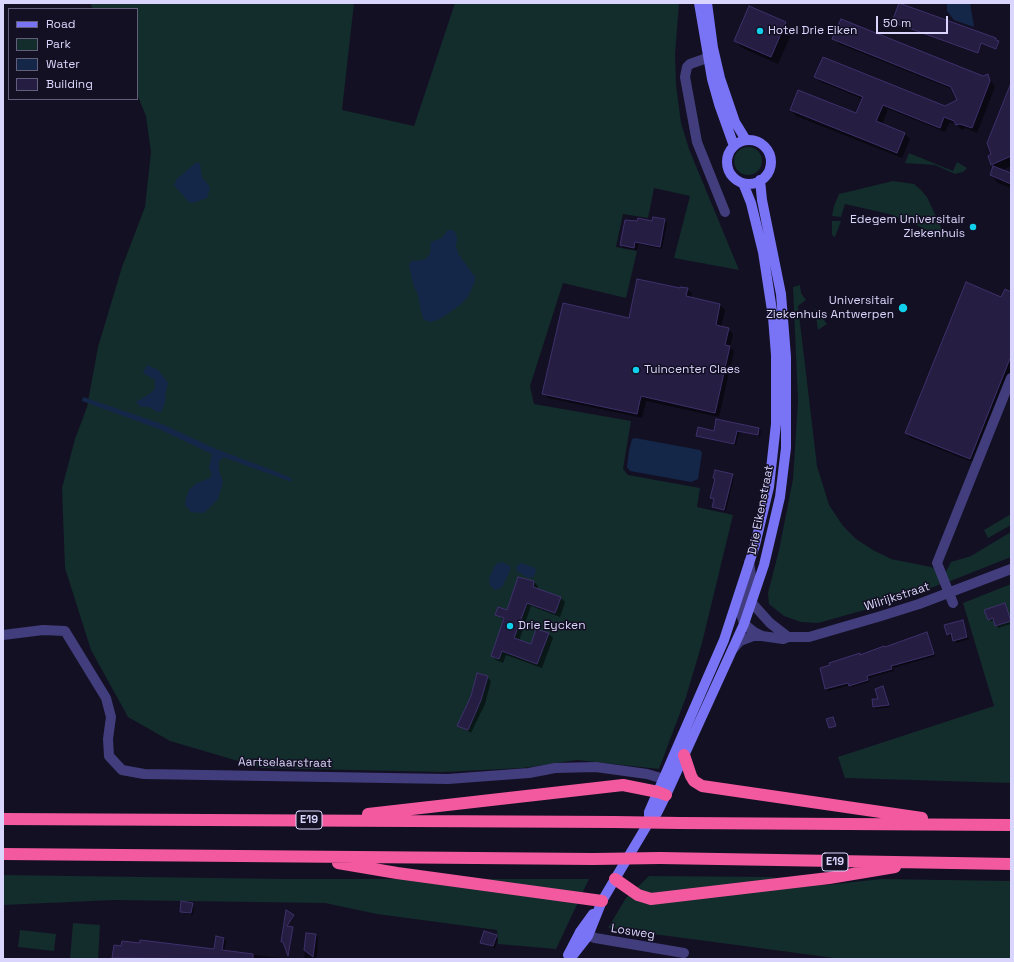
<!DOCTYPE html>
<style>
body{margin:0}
#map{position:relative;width:1014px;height:962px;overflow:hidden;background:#131023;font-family:"Space Grotesk",sans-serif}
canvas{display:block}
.frame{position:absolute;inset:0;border:4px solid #dad5fc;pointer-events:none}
.legend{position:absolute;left:8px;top:8px;width:130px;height:92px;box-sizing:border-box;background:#131023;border:1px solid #635f7a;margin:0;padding:5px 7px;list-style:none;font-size:12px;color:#dad5fc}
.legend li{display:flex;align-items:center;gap:8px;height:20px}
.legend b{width:20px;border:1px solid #635f7a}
.scale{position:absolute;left:876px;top:16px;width:72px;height:18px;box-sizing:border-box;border:2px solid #dad5fc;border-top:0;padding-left:5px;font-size:12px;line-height:14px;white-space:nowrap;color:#dad5fc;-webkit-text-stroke:3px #131023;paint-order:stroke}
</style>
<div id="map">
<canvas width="1014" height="962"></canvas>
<div class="frame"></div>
<ul class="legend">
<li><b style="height:5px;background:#7973f5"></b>Road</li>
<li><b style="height:11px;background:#132c2c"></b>Park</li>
<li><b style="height:11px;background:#142749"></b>Water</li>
<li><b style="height:11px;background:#261d42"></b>Building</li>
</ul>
<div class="scale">50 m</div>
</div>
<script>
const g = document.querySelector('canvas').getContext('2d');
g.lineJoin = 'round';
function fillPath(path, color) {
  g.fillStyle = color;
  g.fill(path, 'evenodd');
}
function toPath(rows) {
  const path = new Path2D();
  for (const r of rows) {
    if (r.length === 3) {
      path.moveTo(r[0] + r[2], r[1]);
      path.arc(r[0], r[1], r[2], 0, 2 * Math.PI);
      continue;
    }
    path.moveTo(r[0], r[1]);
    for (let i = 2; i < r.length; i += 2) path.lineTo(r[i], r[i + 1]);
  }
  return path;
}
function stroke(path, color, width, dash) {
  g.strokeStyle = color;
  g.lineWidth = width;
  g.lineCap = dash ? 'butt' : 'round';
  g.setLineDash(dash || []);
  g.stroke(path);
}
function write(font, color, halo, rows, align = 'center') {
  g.font = font + ' "Space Grotesk",sans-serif';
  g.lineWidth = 3;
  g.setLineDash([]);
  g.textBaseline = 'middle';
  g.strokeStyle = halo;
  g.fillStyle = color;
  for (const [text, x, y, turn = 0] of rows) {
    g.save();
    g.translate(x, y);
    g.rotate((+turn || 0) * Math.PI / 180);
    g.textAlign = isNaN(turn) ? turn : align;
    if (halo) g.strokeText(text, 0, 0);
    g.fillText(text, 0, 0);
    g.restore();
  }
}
fillPath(toPath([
 [90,3,354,3,342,110,414,126,455,3,679,3,675,55,676,85,681,123,689,149,739,270,674,258,690,196,654,188,648,218,623,214,616,247,637,251,626,298,563,283,530,386,534,404,631,421,623,469,628,475,700,488,697,507,733,515,702,643,686,697,659,769,577,760,523,768,443,772,262,768,170,741,128,717,91,650,65,568,62,488,75,439,87,407,98,347,122,267,145,207,151,152,146,116,137,94,137,9,93,9],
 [748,161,14],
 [909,153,953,171,957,162,967,168,963,172,955,174,935,165,905,163],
 [893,181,914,184,920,189,927,197,946,238,943,239,911,222,889,214,845,204,841,217,832,216,834,206,839,194],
 [832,221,841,221,835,237,832,235],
 [800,285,801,293,806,300,798,306,817,466,829,505,843,526,856,539,873,550,891,559,931,567,936,570,941,584,897,601,818,623,801,622,784,616,769,604,768,593,779,550,793,479,798,401,793,287],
 [815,308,827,324,818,330],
 [1011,514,1011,525,988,538,984,530],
 [1011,532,1011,557,948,582,945,574,951,562,971,556],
 [1011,584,1011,783,845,778,838,757,994,706,963,603],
 [3,875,285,879,589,879,556,949,498,944,497,930,377,914,325,903,114,900,3,905],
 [649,876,770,877,827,885,881,879,1011,881,1011,959,842,959,608,928,626,898],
 [73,923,100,925,98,959,70,959],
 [20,930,56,934,54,951,18,947]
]), '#132c2c');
fillPath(toPath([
 [947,3,970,3,974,27,954,20,947,11],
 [197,162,200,164,202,178,208,184,210,188,207,198,193,203,189,202,174,185,177,179],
 [448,230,452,230,455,232,457,238,456,247,459,255,475,277,475,281,468,297,460,305,440,319,431,322,424,320,421,312,418,294,414,287,409,266,411,261,423,260,427,258,430,253,431,242,442,238],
 [147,365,158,370,168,383,166,391,165,403,161,412,157,412,149,407,141,407,136,402,151,393,155,389,155,380,143,373],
 [83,397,162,424,216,449,282,474,292,479,292,482,223,457,219,462,219,471,223,482,218,499,204,513,191,512,185,505,186,499,189,490,197,483,210,478,212,475,209,468,212,454,159,429,82,401],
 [635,438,700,450,702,453,698,479,691,482,630,471,627,467,629,451,632,439],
 [502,562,510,566,510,571,502,587,495,590,490,585,489,578,496,564],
 [521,563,535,568,536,572,533,577,528,578,517,571,516,567]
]), '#142749');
fillPath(toPath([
 [900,3,996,39,999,43,997,49,982,43,978,53,894,23],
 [785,23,793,30,778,64,742,48,735,41],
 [834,39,983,77,988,76,995,87,977,133,966,128,962,130,957,125,950,122,945,132,888,109,882,125,905,134,910,139,902,158,796,116,791,110,857,115,863,99,821,82,815,77,945,107,958,101,954,90,839,44],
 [1011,99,1011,166,1001,171,1011,175,1011,188,998,183,991,175,994,166,992,164,992,155],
 [664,220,667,223,662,249,638,244,637,250,624,248,621,245,653,222],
 [681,289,687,289,692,293,691,299,720,305,725,310,721,327,728,329,733,334,730,347,734,351,719,417,646,401,642,418,548,398,543,393,630,319],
 [1011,293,1011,372,975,463,911,438,906,433,1001,299],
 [759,429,761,431,760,436,739,432,736,445,699,437,697,435],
 [732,475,734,477,726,511,715,509,713,507,715,501,711,498,716,480,714,478],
 [519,578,534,582,538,586,537,590,561,598,565,602,560,617,531,606,519,641,532,645,549,634,553,638,542,668,506,655,503,663,496,660,492,656,504,620,497,615,507,611],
 [1005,604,1011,624,998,628,994,620,991,621,988,619],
 [963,621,969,639,956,643,953,635,950,636,948,634],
 [926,633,935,656,893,668,894,671,868,678,869,682,852,687,850,685,828,691,826,689,821,669,859,654,861,656,886,648],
 [487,677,491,681,485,704,471,733,459,725],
 [883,687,890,707,875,709,874,707,880,700],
 [192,904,194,906,193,915,183,913,181,911],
 [286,912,294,917,287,927,293,928,289,955,284,942,282,942],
 [307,934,315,935,318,937,317,956,315,959,304,959],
 [496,936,498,938,495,948,481,942],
 [224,938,226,940,224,952,293,959,113,958,215,950]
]), '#0007');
const building = toPath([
 [899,3,996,38,996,40,999,41,996,49,981,43,978,53,892,22,899,3],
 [749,6,786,22,771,57,734,41,749,6],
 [841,19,983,76,988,74,990,81,972,128,960,124,956,125,954,121,944,117,940,128,883,105,876,121,905,133,897,153,790,110,798,90,856,113,863,97,814,77,823,57,945,106,957,100,951,87,832,39,841,19],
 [1011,83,1011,156,991,165,988,156,991,154,987,143,1011,83],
 [993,166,1011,173,1011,184,990,175,993,166],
 [653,217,665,219,660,247,635,242,634,248,620,245,625,220,637,221,638,218,652,221,653,217],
 [637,279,680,288,680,287,688,288,686,296,720,304,716,325,729,328,725,345,730,346,715,413,641,396,637,414,542,394,563,303,629,318,637,279],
 [966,282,1001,297,1005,289,1011,292,1011,356,970,459,905,433,966,282],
 [716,419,759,428,758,435,737,431,734,444,696,436,698,427,714,431,716,419],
 [715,470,733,474,724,510,712,507,714,499,710,498,715,479,713,478,715,470],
 [518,577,534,581,533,587,561,597,555,613,527,603,514,638,531,644,536,629,549,633,537,664,502,651,499,659,491,656,504,618,495,615,498,607,507,610,518,577],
 [1005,603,1011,621,995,626,993,618,988,620,984,610,1005,603],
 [963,620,967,637,953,641,951,633,947,635,944,625,963,620],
 [927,632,934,654,891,666,892,669,867,676,868,680,849,686,848,683,825,689,820,668,830,665,829,663,860,653,860,655,884,646,885,647,927,632],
 [477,673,488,676,481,700,468,730,457,726,471,696,477,673],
 [883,686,889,705,873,707,872,699,878,699,875,689,883,686],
 [833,717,836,726,829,728,826,719,833,717],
 [181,901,193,903,191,913,180,912,181,901],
 [286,910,294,915,287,926,293,927,288,956,283,942,281,942,286,910],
 [484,931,497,935,493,946,480,943,484,931],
 [306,933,316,934,313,957,304,950,306,933],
 [216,936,224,938,222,950,253,954,253,959,112,958,114,945,121,946,122,941,140,943,140,940,214,949,216,936]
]);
fillPath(building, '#261d42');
stroke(building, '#3e316c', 1);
stroke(toPath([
 [707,58,690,64,687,67,685,77,697,142,725,212],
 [749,562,751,576,741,613,744,624,754,632,762,636,783,639,788,637,809,637,881,616,919,604,1011,569],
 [752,603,770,623,788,637],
 [953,603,937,563,1011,378],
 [3,635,43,630,65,631,106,698,111,717,108,739,109,756,122,770,144,774,448,779,529,773,555,768,596,767,647,774,664,779],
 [733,649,740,641,753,636,762,636],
 [580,932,595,938,684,953]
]), '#423e7e', 10);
stroke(toPath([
 [699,3,712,79,719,104,734,146],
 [707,3,713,48,720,78,735,122,746,140],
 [749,162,22],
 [649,822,649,812,724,640,755,545,769,487,776,424,776,355,773,317,763,252,751,203,743,183],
 [568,955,580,932,593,914],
 [570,959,588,936,602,901,615,879,649,822,657,813,667,793,744,624,764,565,773,527,780,497,786,448,786,357,781,294,762,200,760,180]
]), '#7973f5', 10);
stroke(toPath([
 [684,755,691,776,694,781,702,786,922,818],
 [368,814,623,785,658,792,666,795],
 [3,819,614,822],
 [680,823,1011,825],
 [3,854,593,859],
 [660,858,1011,864],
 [338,863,397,873,602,901],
 [615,879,638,895,651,899,829,878,895,867]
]), '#f3599f', 12);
stroke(toPath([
 [614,822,680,823],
 [593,859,660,858]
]), '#f3599f', 12);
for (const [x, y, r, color] of [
 [760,31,4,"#11d0eb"],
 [973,227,4,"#11d0eb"],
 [903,308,5,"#11d0eb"],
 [636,370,4,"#11d0eb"],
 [510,626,4,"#11d0eb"]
]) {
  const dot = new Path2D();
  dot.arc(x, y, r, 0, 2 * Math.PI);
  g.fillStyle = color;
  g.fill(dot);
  stroke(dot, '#131023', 1.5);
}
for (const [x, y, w] of [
 [309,820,26],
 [835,862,26]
]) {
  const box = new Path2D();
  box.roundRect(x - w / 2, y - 9, w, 18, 3);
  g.fillStyle = '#131023';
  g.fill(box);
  stroke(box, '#dad5fc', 1);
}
write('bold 11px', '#dad5fc', null, [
 ["E19",309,820],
 ["E19",835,862]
]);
write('12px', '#dad5fc', '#131023', [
 ["Hotel Drie Eiken",768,31],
 ["Edegem Universitair",965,220,"right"],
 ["Ziekenhuis",965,234,"right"],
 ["Universitair",894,301,"right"],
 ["Ziekenhuis Antwerpen",894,315,"right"],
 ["Tuincenter Claes",644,370],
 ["Drie Eycken",518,626]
], 'left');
write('12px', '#dad5fc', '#131023', [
 ["Drie Eikenstraat",761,510,-79],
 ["Wilrijkstraat",897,597,-18],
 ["Aartselaarstraat",285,763,1],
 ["Losweg",633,932,9]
]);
</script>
